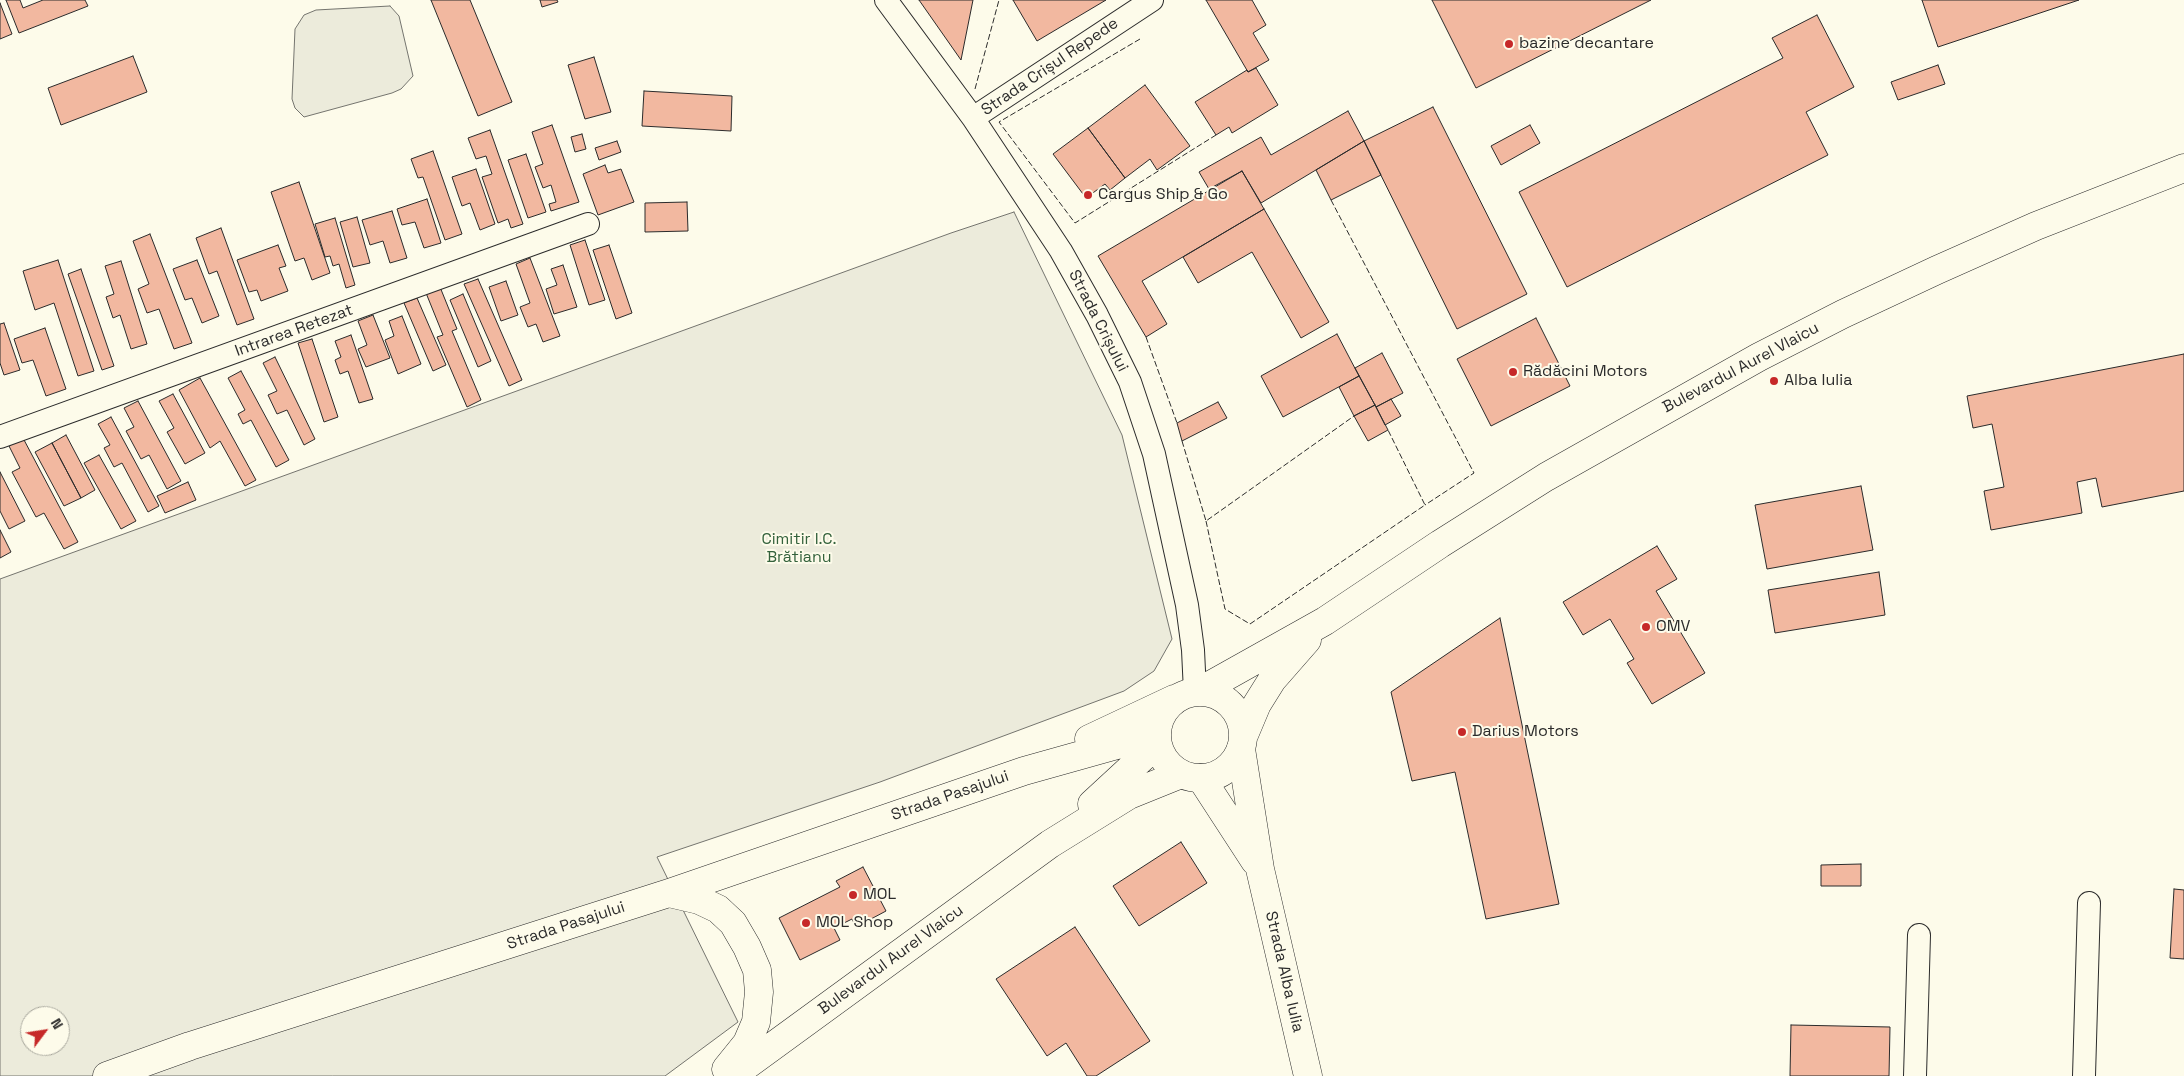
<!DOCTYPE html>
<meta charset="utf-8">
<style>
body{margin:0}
#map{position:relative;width:2184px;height:1076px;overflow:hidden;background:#fdfbea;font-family:"Space Grotesk",sans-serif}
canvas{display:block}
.north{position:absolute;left:20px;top:1006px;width:50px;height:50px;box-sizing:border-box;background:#fdfbea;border:1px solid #a9a89e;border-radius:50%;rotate:59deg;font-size:14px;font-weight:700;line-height:20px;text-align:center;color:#2b2b2b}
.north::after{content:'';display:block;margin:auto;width:18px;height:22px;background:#c62828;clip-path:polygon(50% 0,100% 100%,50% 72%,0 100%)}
</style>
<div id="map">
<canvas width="2184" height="1076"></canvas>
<div class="north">N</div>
</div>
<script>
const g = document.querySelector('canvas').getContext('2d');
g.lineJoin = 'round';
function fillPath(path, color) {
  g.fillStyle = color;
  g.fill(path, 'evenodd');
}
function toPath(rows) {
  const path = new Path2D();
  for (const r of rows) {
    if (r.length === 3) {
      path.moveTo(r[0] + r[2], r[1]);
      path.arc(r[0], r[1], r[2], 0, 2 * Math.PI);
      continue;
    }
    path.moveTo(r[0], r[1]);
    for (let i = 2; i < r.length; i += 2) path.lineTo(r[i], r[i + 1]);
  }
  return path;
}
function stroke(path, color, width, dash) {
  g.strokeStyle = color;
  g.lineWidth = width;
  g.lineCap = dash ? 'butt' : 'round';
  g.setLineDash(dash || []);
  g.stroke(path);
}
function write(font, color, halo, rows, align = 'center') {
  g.font = font + ' "Space Grotesk",sans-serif';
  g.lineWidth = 4;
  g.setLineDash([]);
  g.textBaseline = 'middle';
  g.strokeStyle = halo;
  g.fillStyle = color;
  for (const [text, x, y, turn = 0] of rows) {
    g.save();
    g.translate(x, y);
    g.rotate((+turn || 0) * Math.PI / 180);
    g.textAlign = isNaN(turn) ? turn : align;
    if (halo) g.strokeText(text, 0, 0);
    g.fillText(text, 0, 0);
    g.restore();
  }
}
const green = toPath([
 [390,6,399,16,413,76,401,89,392,93,304,117,295,108,292,99,295,29,304,15,316,10,390,6],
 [1014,212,1122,435,1172,639,1154,671,1124,691,880,782,657,857,738,1022,665,1076,0,1076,0,579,951,233,1014,212],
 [30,1016,60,1016,60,1046,30,1046,30,1016]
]);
fillPath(green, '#ecebdb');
stroke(green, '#74746e', 1);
const building = toPath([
 [6,0,20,0,23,8,43,0,85,0,88,6,19,33,6,0],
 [431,0,470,0,512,102,478,116,431,0],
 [540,0,557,0,558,2,542,7,540,0],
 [919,0,973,0,961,60,919,0],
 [1013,0,1106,0,1037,41,1013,0],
 [1206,0,1252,0,1266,25,1253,33,1269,60,1248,72,1206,0],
 [1432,0,1651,0,1476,88,1432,0],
 [1922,0,2079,0,1938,47,1922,0],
 [0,3,12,34,0,39,0,3],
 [1817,15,1854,87,1806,112,1828,155,1567,287,1519,192,1783,58,1772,38,1817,15],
 [133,56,147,92,61,125,48,88,133,56],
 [594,57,611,112,585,119,568,65,594,57],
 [1938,65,1945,84,1898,100,1891,82,1938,65],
 [1256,68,1278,105,1232,133,1229,127,1216,135,1195,102,1247,70,1248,72,1256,68],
 [1145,85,1190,146,1157,170,1150,159,1125,178,1088,128,1145,85],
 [644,91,732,96,731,131,642,126,644,91],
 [1433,107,1527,294,1457,329,1364,141,1433,107],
 [1348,111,1364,141,1261,203,1242,171,1209,189,1199,172,1261,137,1271,155,1348,111],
 [552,125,579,202,551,211,549,204,556,202,551,185,543,188,535,167,543,164,532,132,552,125],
 [1530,125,1540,143,1501,165,1491,146,1530,125],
 [1088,128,1125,178,1110,190,1105,184,1086,198,1053,154,1088,128],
 [490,130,523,224,511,228,508,219,498,223,482,177,492,174,486,156,476,159,468,138,490,130],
 [582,134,586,149,575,152,571,137,582,134],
 [617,141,621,152,599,160,595,148,617,141],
 [1364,141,1381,175,1331,200,1316,170,1364,141],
 [433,151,462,234,445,240,423,177,418,178,411,159,433,151],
 [526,154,546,212,528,218,508,160,526,154],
 [605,165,608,173,621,169,634,202,598,215,583,174,605,165],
 [476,169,495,224,480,230,470,203,462,206,452,177,476,169],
 [1242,171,1264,209,1142,281,1167,324,1146,337,1098,256,1242,171],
 [299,182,330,273,312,280,304,258,295,261,271,192,299,182],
 [427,199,441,243,424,248,415,222,402,225,397,209,427,199],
 [687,202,688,231,645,232,645,203,687,202],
 [1264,209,1329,322,1301,338,1252,252,1198,283,1183,257,1264,209],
 [392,211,407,258,390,263,383,241,370,245,362,220,392,211],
 [357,217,370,263,353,267,340,222,357,217],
 [335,218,355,285,346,288,339,264,333,266,330,256,325,257,315,224,335,218],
 [221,228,254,319,237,325,217,271,209,274,196,238,221,228],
 [150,234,192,343,174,349,159,309,147,313,138,289,149,284,133,241,150,234],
 [585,240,605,300,589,305,570,245,585,240],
 [278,245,286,266,279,268,288,291,261,301,257,290,249,292,237,260,278,245],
 [609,245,632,313,616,319,593,250,609,245],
 [530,258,560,336,543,342,536,324,528,327,520,307,530,303,516,264,530,258],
 [58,260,94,371,78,376,54,303,35,310,23,271,58,260],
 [197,260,219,316,202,323,192,298,185,300,173,269,197,260],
 [121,261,147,344,131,349,120,315,113,318,106,297,114,294,105,266,121,261],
 [563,265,577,307,554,314,546,289,557,285,551,269,563,265],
 [81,269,114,366,102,370,68,274,81,269],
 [478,279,522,380,509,386,464,284,478,279],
 [506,281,518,315,501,321,489,287,506,281],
 [440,287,457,329,452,331,481,400,467,407,437,337,443,335,426,293,440,287],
 [463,294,491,361,478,367,450,300,463,294],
 [417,298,446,365,433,371,404,303,417,298],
 [373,315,390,358,366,367,358,349,367,345,358,321,373,315],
 [402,316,421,364,398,374,385,340,394,336,389,321,402,316],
 [1536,318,1570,386,1491,426,1457,359,1536,318],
 [4,323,20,370,4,375,0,363,0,324,4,323],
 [45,328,66,389,46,396,33,360,22,363,14,339,45,328],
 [1337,334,1359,376,1283,417,1261,376,1337,334],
 [351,335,373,399,359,403,348,371,340,374,335,360,341,357,335,341,351,335],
 [312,339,338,417,324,422,298,343,312,339],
 [1382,353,1403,393,1376,407,1355,368,1382,353],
 [2184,354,2184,491,2102,507,2096,478,2077,482,2082,513,1991,530,1984,491,2004,487,1992,424,1973,428,1967,396,2184,354],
 [275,357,315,439,304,445,287,410,277,414,268,395,277,391,263,363,275,357],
 [241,371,289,460,276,467,251,420,243,424,238,414,245,410,228,378,241,371],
 [1359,376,1375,405,1354,416,1339,387,1359,376],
 [200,378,256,480,245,486,220,441,210,448,179,390,200,378],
 [173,394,205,453,185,464,167,432,174,428,159,401,173,394],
 [1391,399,1401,416,1385,425,1376,407,1391,399],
 [138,401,181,481,167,489,149,455,141,459,126,431,134,427,124,408,138,401],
 [1218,402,1227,418,1182,441,1177,423,1218,402],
 [1375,405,1388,430,1368,441,1354,416,1375,405],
 [111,417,159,506,148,512,122,463,114,467,104,448,110,445,98,424,111,417],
 [66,435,95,490,81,498,52,443,66,435],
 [23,438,78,542,64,549,44,513,36,517,12,472,20,468,9,446,23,438],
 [52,443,81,498,64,506,35,452,52,443],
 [99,455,136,521,121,529,84,463,99,455],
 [0,472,25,521,9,529,0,511,0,472],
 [188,482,196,500,165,513,157,496,188,482],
 [1861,486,1873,550,1767,569,1755,505,1861,486],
 [0,530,11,552,0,558,0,530],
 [1657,546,1677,579,1656,591,1705,673,1652,704,1627,663,1634,659,1610,619,1583,635,1563,602,1657,546],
 [1879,572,1885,615,1775,633,1768,590,1879,572],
 [1500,618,1559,904,1486,919,1455,772,1412,781,1391,692,1500,618],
 [1181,842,1207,883,1139,926,1113,886,1181,842],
 [1861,864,1861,886,1821,886,1821,865,1861,864],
 [863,867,886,911,856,927,852,919,834,928,840,940,800,960,779,918,840,887,836,881,863,867],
 [2174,889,2184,890,2184,959,2170,958,2174,889],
 [1075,927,1150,1041,1096,1076,1087,1076,1066,1043,1047,1056,996,979,1075,927],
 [1791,1025,1890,1027,1889,1076,1790,1076,1791,1025]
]);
fillPath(building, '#f2b8a0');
stroke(building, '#2b2b2b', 1);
const minor = toPath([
 [886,0,973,118,1061,251,1097,315,1130,382,1154,454,1187,605,1193,650,1195,692],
 [973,118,1152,0],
 [0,437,588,224],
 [1915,1076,1919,935],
 [2084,1076,2089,903]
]);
const tertiary = toPath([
 [1241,749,1260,869,1308,1076],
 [1201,778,1255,861]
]);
const primary = toPath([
 [1200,691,1325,621,1440,544,1546,477,1759,357,1843,314,1937,270,2036,226,2184,168],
 [1200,735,43],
 [1244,735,1257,704,1272,680,1307,640],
 [1089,739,1174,699],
 [1092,804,1157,744],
 [669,893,699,900,718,909,733,923,747,947,757,970,759,992,756,1022,747,1043,726,1069],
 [107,1076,190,1046,669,893,1024,771,1156,734],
 [732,1076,1050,844,1129,795,1181,774]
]);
stroke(minor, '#2b2b2b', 24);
stroke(tertiary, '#2b2b2b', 29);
stroke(primary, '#2b2b2b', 29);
stroke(minor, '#fdfbea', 22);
stroke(tertiary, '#fdfbea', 28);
stroke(primary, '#fdfbea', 28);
stroke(toPath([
 [1140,39,999,122,1075,223,1216,135],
 [975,89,999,0],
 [1331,200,1474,473,1425,505],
 [1146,337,1177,423],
 [1182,441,1206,521,1354,416],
 [1206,521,1225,609,1250,624,1425,505,1388,430]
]), '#2b2b2b', 1, [6, 2.5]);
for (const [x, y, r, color] of [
 [1509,44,5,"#c62828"],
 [1088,195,5,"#c62828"],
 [1513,372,5,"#c62828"],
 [1774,381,5,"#c62828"],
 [1646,627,5,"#c62828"],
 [1462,732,5,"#c62828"],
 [853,895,5,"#c62828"],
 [806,923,5,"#c62828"]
]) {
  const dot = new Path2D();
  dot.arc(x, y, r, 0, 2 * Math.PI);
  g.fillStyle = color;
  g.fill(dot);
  stroke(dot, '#fdfbea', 2);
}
write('16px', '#2b2b2b', '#fdfbea', [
 ["bazine decantare",1519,44],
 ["Cargus Ship & Go",1098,195],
 ["Rădăcini Motors",1523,372],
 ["Alba Iulia",1784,381],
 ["OMV",1656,627],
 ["Darius Motors",1472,732],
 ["MOL",863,895],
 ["MOL Shop",816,923]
], 'left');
write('16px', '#2b2b2b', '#fdfbea', [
 ["Strada Crișul Repede",1050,67,-34],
 ["Strada Crișului",1098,321,63],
 ["Intrarea Retezat",294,331,-20],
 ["Bulevardul Aurel Vlaicu",1741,368,-28],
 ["Strada Pasajului",950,796,-19],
 ["Strada Pasajului",566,926,-18],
 ["Bulevardul Aurel Vlaicu",891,960,-36],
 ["Strada Alba Iulia",1284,972,77]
]);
write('16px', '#34623c', '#fdfbea', [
 ["Cimitir I.C.",799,540],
 ["Brătianu",799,558]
]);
</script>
